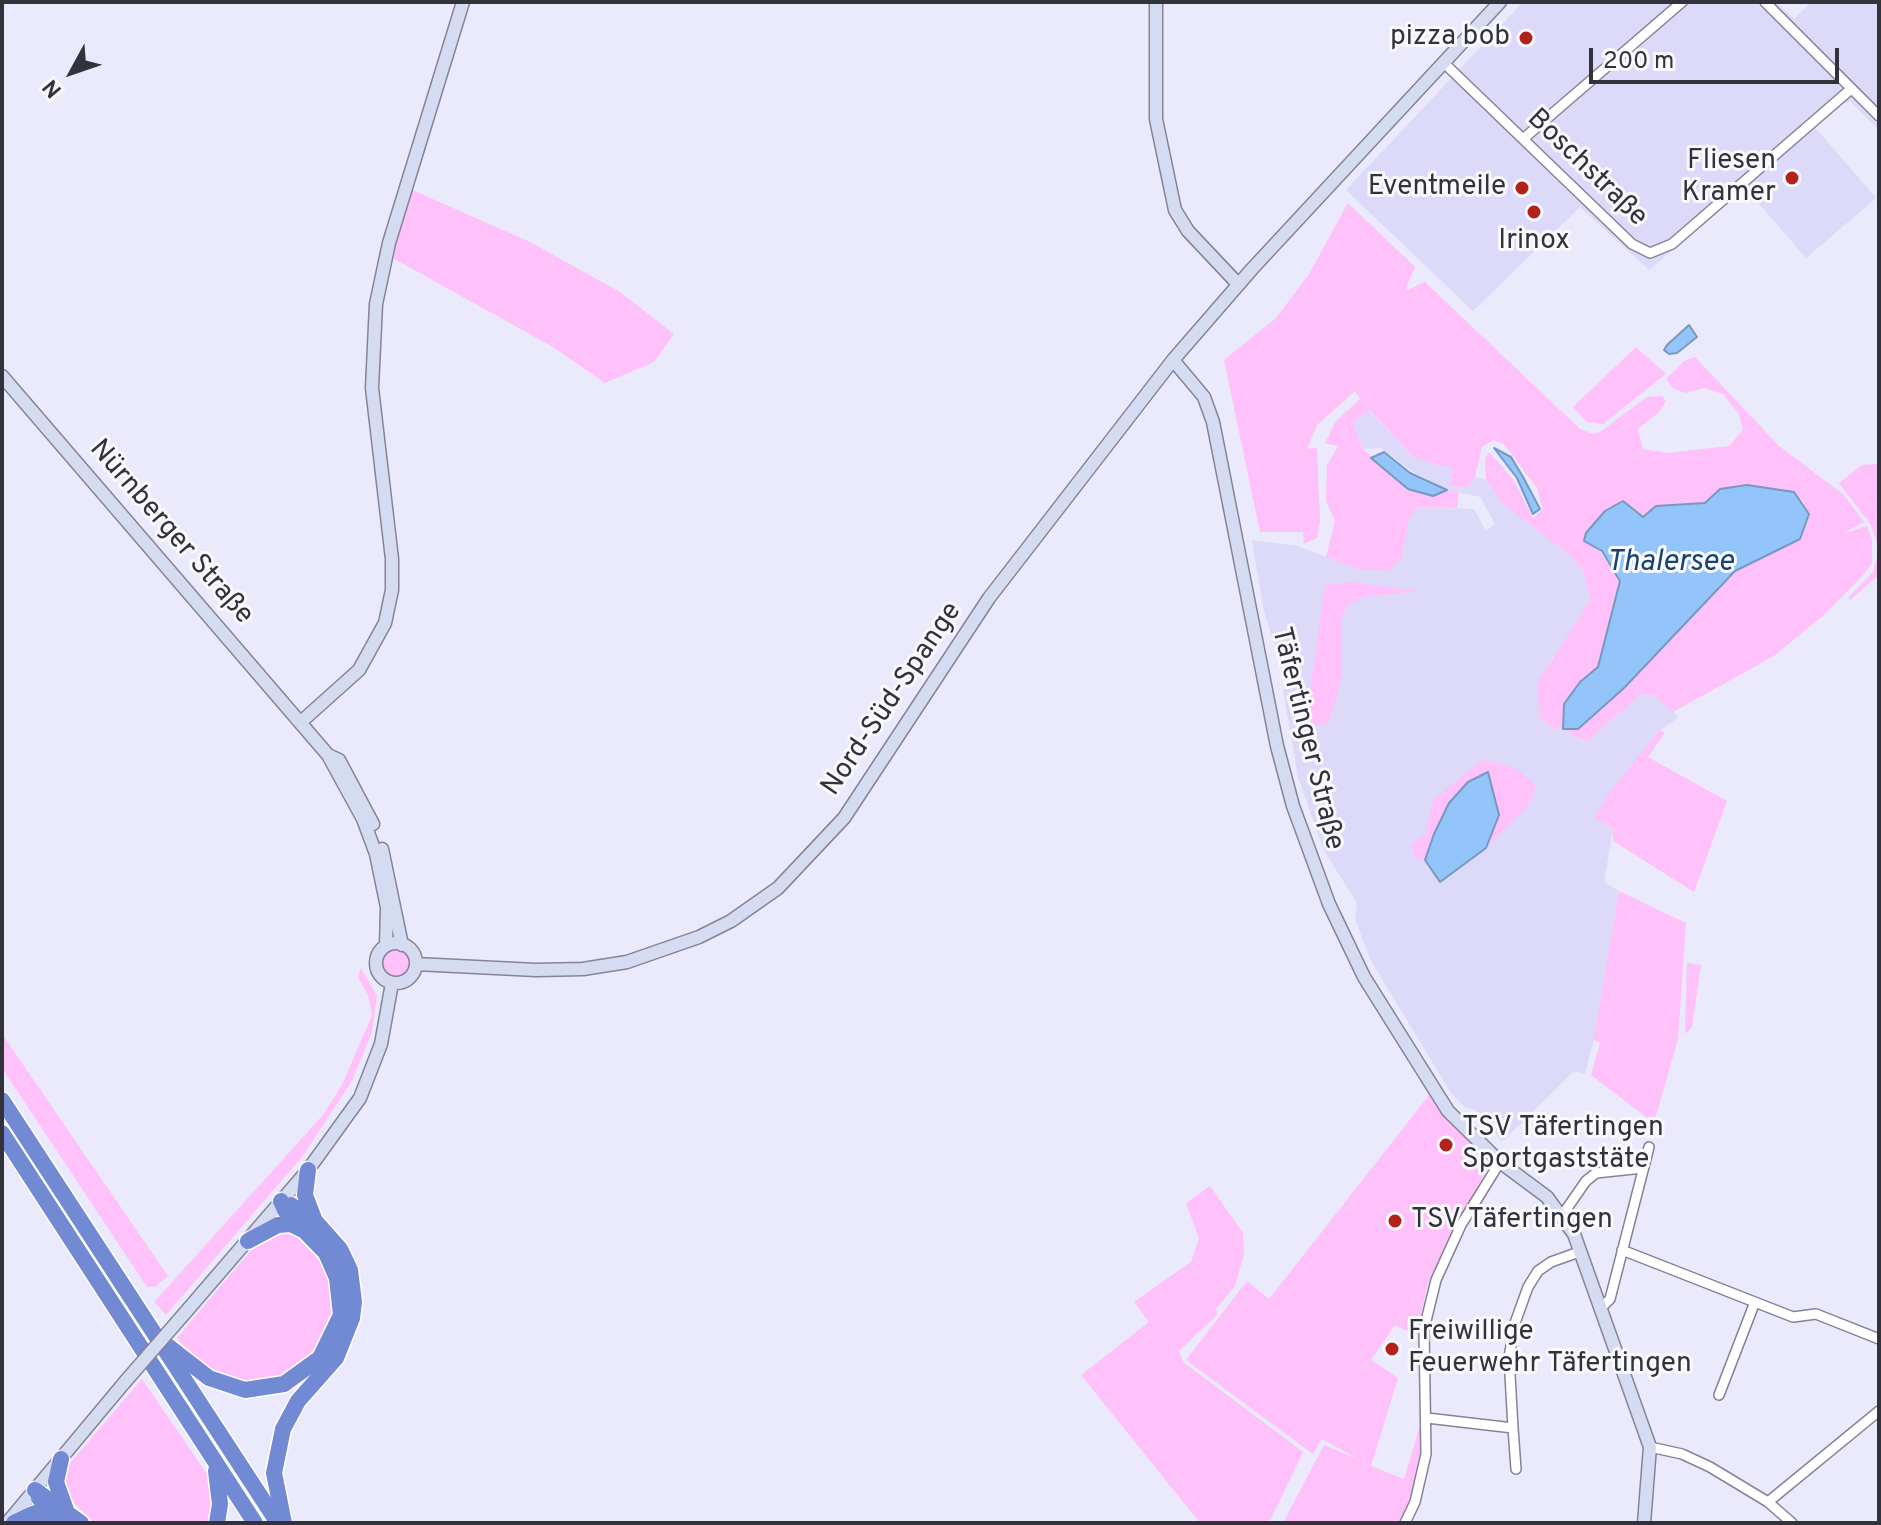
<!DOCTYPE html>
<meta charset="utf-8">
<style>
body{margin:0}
#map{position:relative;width:1881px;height:1525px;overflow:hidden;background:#ebe9fc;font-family:Overpass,sans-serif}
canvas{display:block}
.frame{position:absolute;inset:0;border:4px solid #32323b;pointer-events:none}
.north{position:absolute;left:32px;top:32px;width:80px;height:80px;-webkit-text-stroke:6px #f8f8fd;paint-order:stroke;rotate:230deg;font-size:22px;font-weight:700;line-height:32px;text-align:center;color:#32323b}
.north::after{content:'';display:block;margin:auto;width:28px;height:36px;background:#32323b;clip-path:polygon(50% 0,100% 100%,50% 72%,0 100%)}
.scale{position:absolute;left:1589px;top:48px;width:250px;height:36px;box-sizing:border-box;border:4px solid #32323b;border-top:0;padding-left:10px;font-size:24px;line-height:28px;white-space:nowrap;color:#32323b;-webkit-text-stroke:6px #f8f8fd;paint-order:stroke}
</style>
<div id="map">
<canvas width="1881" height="1525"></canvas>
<div class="frame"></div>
<div class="north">N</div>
<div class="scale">200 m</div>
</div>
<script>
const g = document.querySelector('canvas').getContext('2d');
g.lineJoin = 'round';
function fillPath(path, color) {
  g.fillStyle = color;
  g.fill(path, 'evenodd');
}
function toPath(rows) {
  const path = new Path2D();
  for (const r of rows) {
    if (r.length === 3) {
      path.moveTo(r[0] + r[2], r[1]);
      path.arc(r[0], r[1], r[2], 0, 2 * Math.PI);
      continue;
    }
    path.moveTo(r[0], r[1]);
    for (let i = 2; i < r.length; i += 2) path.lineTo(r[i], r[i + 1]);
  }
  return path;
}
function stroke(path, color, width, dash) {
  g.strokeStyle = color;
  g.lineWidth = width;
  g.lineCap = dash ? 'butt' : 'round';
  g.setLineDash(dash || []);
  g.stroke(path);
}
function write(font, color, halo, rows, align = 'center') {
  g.font = font + ' Overpass,sans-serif';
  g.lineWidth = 6;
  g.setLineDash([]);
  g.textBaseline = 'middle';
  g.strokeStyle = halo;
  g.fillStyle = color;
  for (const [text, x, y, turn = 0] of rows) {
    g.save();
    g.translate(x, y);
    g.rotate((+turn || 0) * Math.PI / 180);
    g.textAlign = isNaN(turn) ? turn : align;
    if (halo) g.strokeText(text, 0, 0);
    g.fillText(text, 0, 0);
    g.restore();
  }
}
fillPath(toPath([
 [1523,2,1776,2,1794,19,1812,2,1879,2,1879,130,1851,102,1843,104,1815,127,1876,198,1806,258,1746,189,1649,270,1580,207,1473,311,1346,190],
 [1369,411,1413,456,1431,464,1452,467,1450,486,1467,487,1475,477,1486,480,1503,504,1569,553,1583,570,1591,599,1560,654,1552,657,1552,728,1563,729,1585,742,1641,694,1652,695,1667,703,1678,718,1660,730,1594,818,1613,829,1604,882,1619,891,1596,1031,1585,1074,1574,1071,1502,1142,1476,1110,1465,1107,1451,1093,1371,961,1355,919,1357,903,1324,851,1298,777,1283,691,1288,684,1286,666,1272,638,1263,607,1252,540,1298,546,1358,569,1402,558,1409,518,1417,507,1474,509,1486,531,1495,524,1480,497,1449,490,1413,472,1381,448,1363,449,1353,422]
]), '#dddaf9');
fillPath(toPath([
 [410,189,530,242,620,292,674,334,654,362,605,383,553,347,391,257],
 [1348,203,1415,267,1405,291,1425,282,1580,429,1593,434,1600,432,1647,397,1662,396,1666,401,1659,412,1638,429,1643,449,1668,453,1729,446,1743,430,1739,414,1723,394,1704,388,1685,393,1674,389,1666,379,1684,361,1695,357,1779,446,1844,495,1864,522,1841,534,1867,526,1872,540,1872,563,1865,573,1825,614,1774,656,1673,712,1653,695,1641,694,1586,742,1563,729,1552,728,1540,717,1537,683,1591,599,1583,570,1569,554,1503,504,1486,480,1485,459,1489,452,1513,479,1533,518,1543,509,1537,488,1504,444,1493,440,1482,447,1475,477,1467,487,1450,486,1452,467,1431,464,1413,456,1370,411,1353,422,1363,449,1404,486,1433,496,1447,490,1459,492,1457,508,1417,507,1409,518,1402,558,1389,571,1358,569,1326,557,1335,521,1326,501,1327,465,1338,446,1325,443,1336,421,1360,399,1355,391,1317,425,1307,449,1317,448,1320,521,1317,538,1304,544,1303,532,1260,532,1224,360,1276,318,1309,274],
 [1747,485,1794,493,1804,503,1800,539,1735,571,1624,688,1579,729,1572,727,1580,682,1598,667,1620,580,1586,533,1635,512,1643,518,1656,506,1705,503,1720,489],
 [1636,347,1666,374,1603,424,1587,422,1573,407],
 [1879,464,1879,575,1850,600,1848,598,1873,572,1879,550,1871,525,1839,483,1862,465],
 [1349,582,1420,591,1364,597,1347,606,1342,618,1341,679,1334,706,1328,723,1305,728,1325,585],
 [1660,730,1665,733,1648,757,1727,801,1694,892,1613,841,1613,829,1594,818,1610,791],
 [1483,759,1517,769,1536,787,1526,808,1486,848,1499,815,1449,803,1425,860,1415,858,1411,844,1426,834,1433,800],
 [1619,891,1686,923,1678,1039,1654,1123,1591,1075,1600,1043,1594,1039],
 [396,963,16],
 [1687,963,1701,965,1692,1027,1685,1034],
 [361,968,377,996,372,1032,352,1081,302,1157,166,1315,154,1302,323,1115,342,1085,372,1015,368,995,358,977],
 [2,1034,168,1276,155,1287,147,1287,2,1068],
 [1430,1094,1447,1119,1491,1161,1428,1283,1416,1335,1395,1325,1371,1360,1398,1378,1371,1466,1404,1479,1420,1426,1427,1427,1426,1454,1405,1523,1283,1523,1324,1445,1360,1460,1322,1439,1313,1454,1186,1360,1247,1281,1269,1299],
 [1210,1186,1243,1233,1244,1254,1235,1286,1216,1309,1218,1314,1179,1351,1183,1362,1303,1452,1269,1523,1200,1523,1081,1375,1149,1322,1134,1302,1191,1262,1199,1238,1186,1203],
 [291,1228,325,1258,337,1314,323,1347,295,1373,253,1383,231,1381,198,1363,177,1338,254,1247,267,1236],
 [142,1379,211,1480,214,1494,207,1523,94,1523,66,1495,65,1469]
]), '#ffc1f9');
const water = toPath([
 [1689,325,1697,337,1677,353,1669,354,1664,350,1667,345,1689,325],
 [1494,448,1511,457,1523,477,1540,509,1533,514,1517,478,1494,448],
 [1384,452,1410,473,1447,490,1433,496,1408,489,1371,458,1384,452],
 [1747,485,1794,492,1809,514,1800,539,1735,571,1624,688,1578,729,1563,729,1564,704,1580,682,1598,667,1620,581,1602,551,1584,541,1586,533,1605,511,1623,501,1643,517,1656,506,1705,503,1720,489,1747,485],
 [1488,772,1499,815,1486,848,1440,882,1425,860,1434,834,1449,803,1468,782,1488,772]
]);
fillPath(water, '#93c5fa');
stroke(water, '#7699c1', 2);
const street = toPath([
 [1765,2,1879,116],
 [1444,63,1632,244,1650,253,1672,244,1851,89],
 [1523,139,1682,2],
 [1563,1214,1586,1181,1596,1173,1643,1168],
 [1622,1250,1793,1317,1816,1314,1879,1339],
 [1601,1308,1610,1299,1649,1147],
 [1719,1395,1755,1302],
 [1427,1418,1513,1428,1509,1357,1515,1323,1528,1287,1538,1271,1551,1262,1579,1252],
 [1513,1428,1516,1469],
 [1650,1447,1682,1454,1710,1467,1768,1502,1792,1523],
 [1768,1502,1879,1411],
 [1405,1523,1415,1502,1426,1454,1424,1329,1436,1280,1461,1225,1500,1162]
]);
const secondary = toPath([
 [1156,2,1156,119,1175,210,1188,231,1238,284],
 [1173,360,1204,397,1213,422,1277,746,1293,806,1329,904,1364,977,1448,1111,1500,1162,1547,1197,1574,1234,1650,1447,1644,1523],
 [2,376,328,755,363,819,376,854,387,907,386,946],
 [302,721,359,670,385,623,392,590,392,559,372,388,376,304,389,243,463,2],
 [328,755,339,760,373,824],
 [382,849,402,945],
 [396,963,20],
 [416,964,536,970,583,969,627,962,699,937,731,921,778,888,844,818,989,598,1173,360,1252,269,1500,2],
 [184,1314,308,1170,360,1098,381,1044,392,983],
 [7,1523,124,1383]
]);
const highway = toPath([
 [2,1100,278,1523],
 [2,1133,255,1523],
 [308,1170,305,1195,315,1221],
 [248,1241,278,1225,291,1224,301,1229],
 [164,1343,209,1378,245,1390,284,1384,320,1358,341,1315,337,1278,326,1253,286,1212,281,1201],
 [61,1459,56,1482,66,1510],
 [216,1471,220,1504,217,1523],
 [35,1490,81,1523],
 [39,1498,63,1523],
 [14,1523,35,1513,54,1515],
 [284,1523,274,1473,283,1429,298,1401,336,1358,352,1318,354,1302,350,1270,340,1249,316,1222,291,1205]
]);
stroke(street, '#858398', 12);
stroke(secondary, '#858398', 15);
stroke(highway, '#fff', 19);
stroke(street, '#fff', 9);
stroke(secondary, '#d5dcf2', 12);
stroke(highway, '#7289d4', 16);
const secondaryBridge = toPath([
 [124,1383,184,1314]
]);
stroke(secondaryBridge, '#858398', 15, []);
stroke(secondaryBridge, '#d5dcf2', 12);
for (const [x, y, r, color] of [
 [1526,38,8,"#b2221a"],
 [1792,178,8,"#b2221a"],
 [1522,188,8,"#b2221a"],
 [1534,212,8,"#b2221a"],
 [1446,1145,8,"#b2221a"],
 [1395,1221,8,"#b2221a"],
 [1392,1349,8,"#b2221a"]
]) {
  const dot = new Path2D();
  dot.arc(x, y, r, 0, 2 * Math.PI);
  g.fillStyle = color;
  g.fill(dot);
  stroke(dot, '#f8f8fd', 3);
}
write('28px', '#32323b', '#f8f8fd', [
 ["pizza bob",1510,38],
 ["Fliesen",1776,162],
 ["Kramer",1776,194],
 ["Eventmeile",1506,188],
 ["Irinox",1534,242,"center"],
 ["TSV Täfertingen",1462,1129,"left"],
 ["Sportgaststäte",1462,1161,"left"],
 ["TSV Täfertingen",1411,1221,"left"],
 ["Freiwillige",1408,1333,"left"],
 ["Feuerwehr Täfertingen",1408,1365,"left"]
], 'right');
write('28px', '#32323b', '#f8f8fd', [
 ["Boschstraße",1586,169,44],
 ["Nürnberger Straße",170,533,49],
 ["Nord-Süd-Spange",893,700,-56],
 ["Täfertinger Straße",1306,739,76]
]);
write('italic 30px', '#17446e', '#f8f8fd', [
 ["Thalersee",1670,564]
]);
</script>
